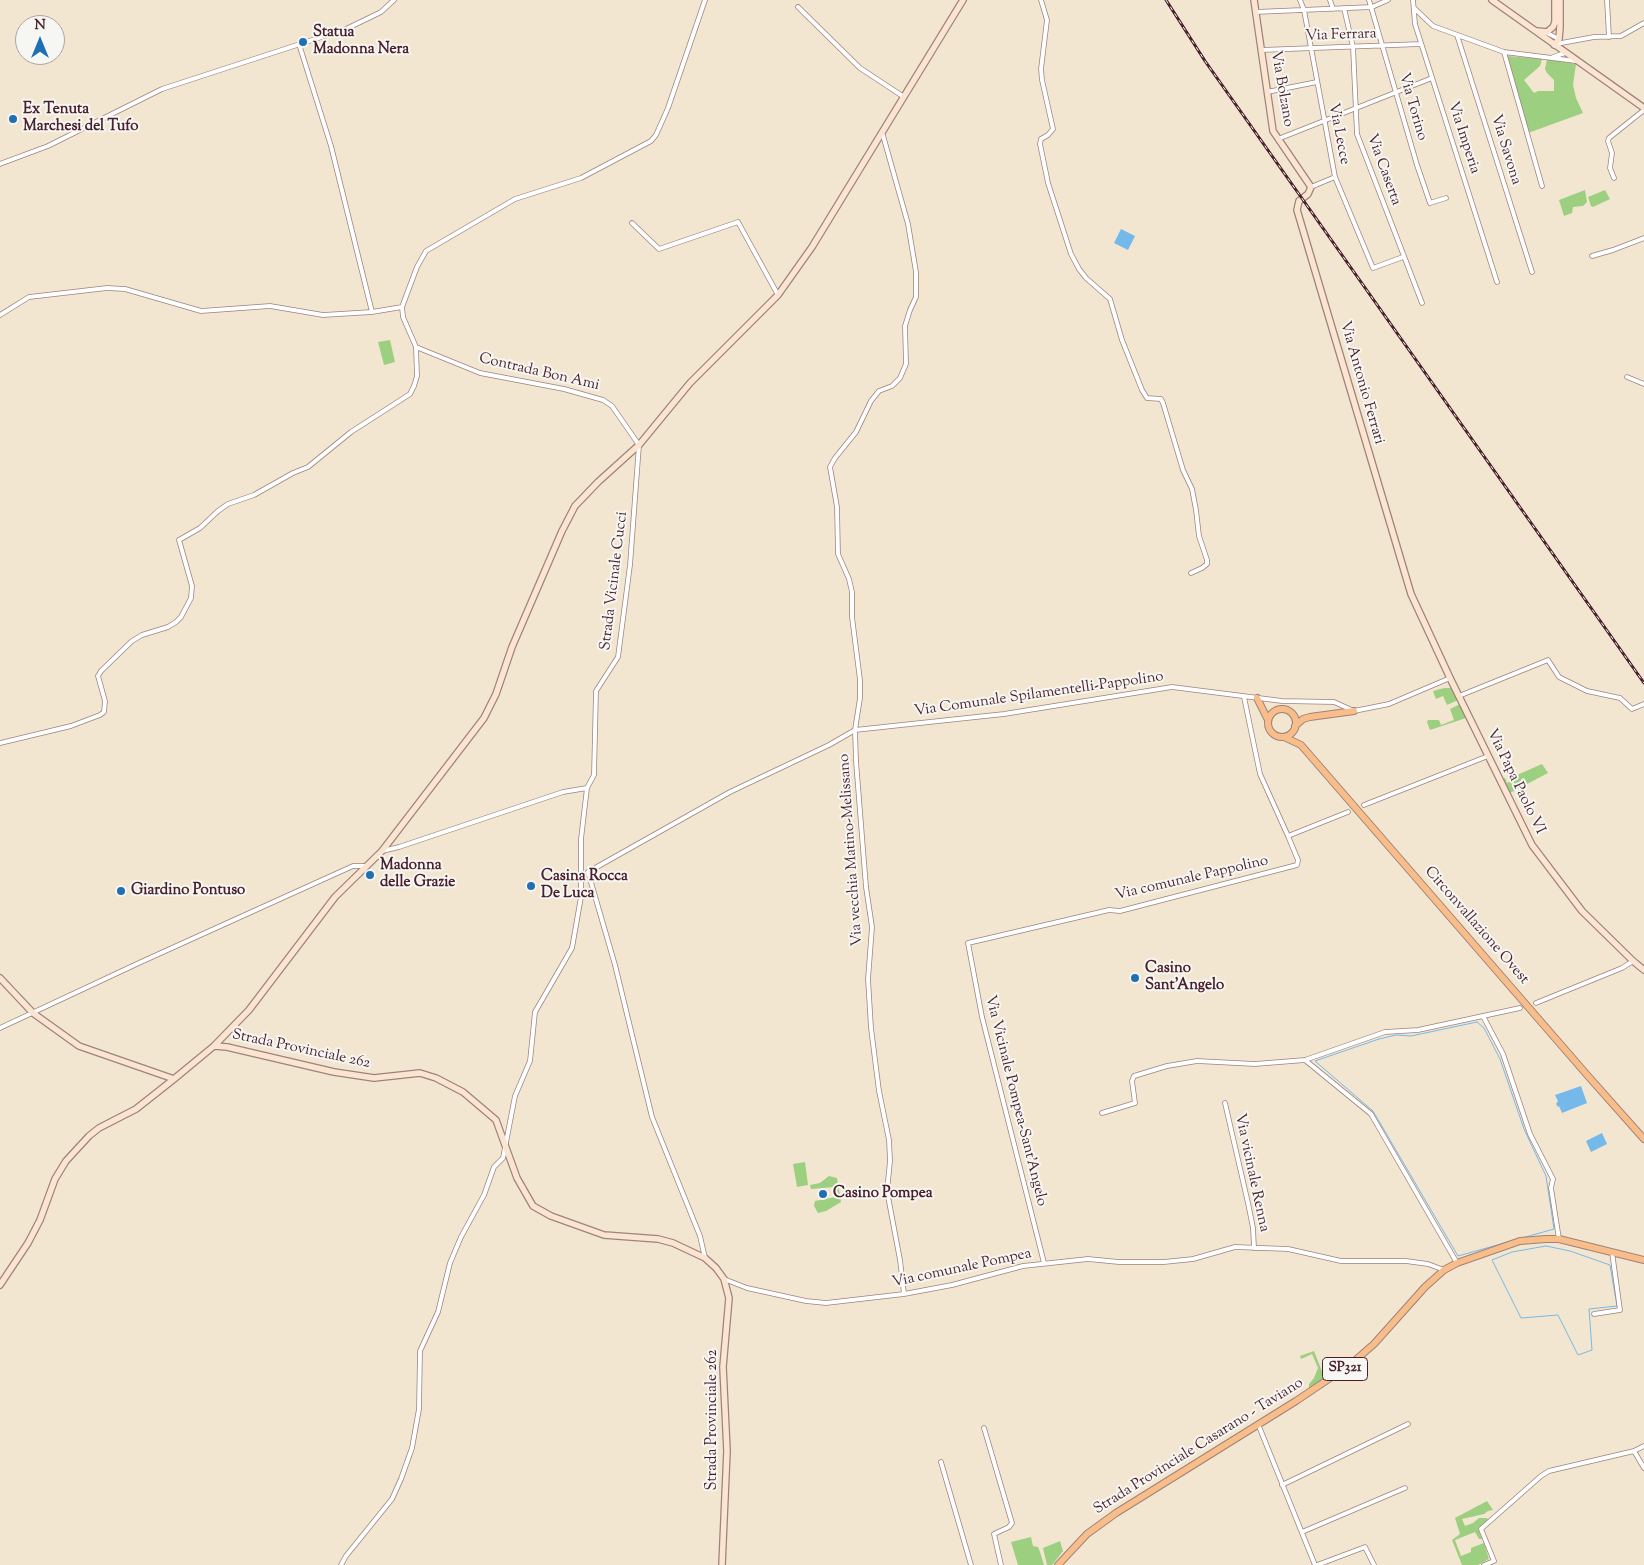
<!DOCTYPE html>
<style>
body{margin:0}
#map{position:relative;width:1644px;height:1565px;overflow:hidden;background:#f2e6d0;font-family:"Sorts Mill Goudy",serif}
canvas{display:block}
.north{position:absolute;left:15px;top:15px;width:50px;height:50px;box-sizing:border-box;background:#f6f6f2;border:1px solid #b1a0a2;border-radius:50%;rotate:0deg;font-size:14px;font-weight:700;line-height:20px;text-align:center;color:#4a1f2b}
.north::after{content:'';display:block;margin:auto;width:18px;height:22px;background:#1f6fb2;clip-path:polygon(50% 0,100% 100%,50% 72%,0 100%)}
</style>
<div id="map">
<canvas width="1644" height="1565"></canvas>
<div class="north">N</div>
</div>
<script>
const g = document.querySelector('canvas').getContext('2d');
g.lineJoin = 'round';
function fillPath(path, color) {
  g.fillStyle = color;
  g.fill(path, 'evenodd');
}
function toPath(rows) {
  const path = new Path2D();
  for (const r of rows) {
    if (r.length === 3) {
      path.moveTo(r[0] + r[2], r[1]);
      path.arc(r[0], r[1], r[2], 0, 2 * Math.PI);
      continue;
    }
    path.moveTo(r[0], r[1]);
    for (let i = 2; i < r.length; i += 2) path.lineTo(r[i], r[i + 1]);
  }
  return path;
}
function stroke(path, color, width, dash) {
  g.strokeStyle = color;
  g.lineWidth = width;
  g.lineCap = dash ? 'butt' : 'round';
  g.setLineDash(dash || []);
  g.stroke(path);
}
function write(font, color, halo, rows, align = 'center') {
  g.font = font + ' "Sorts Mill Goudy",serif';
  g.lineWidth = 4;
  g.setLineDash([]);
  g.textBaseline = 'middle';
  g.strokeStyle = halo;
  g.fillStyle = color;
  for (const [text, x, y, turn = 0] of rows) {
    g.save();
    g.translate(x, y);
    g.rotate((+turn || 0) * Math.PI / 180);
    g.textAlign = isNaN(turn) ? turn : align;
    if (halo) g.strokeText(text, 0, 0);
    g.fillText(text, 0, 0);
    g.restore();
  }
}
fillPath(toPath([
 [1508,56,1542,59,1540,66,1524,80,1534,93,1538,91,1554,91,1554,80,1547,73,1545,69,1547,59,1576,64,1573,85,1576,98,1583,113,1528,133,1506,57],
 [1585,190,1587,202,1583,206,1573,207,1572,213,1564,216,1559,200],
 [1605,190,1610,199,1593,207,1591,206,1588,197],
 [390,340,395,362,384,365,378,342],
 [1444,688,1452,688,1458,700,1447,705,1443,696,1436,699,1433,691],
 [1460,704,1466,718,1430,730,1427,722,1428,720,1439,720,1441,725,1454,720,1450,709],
 [1542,764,1548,773,1510,793,1503,779,1505,778,1507,783,1518,778,1517,775],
 [805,1162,808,1185,797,1187,793,1164],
 [829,1176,837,1178,841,1202,826,1211,818,1213,814,1206,815,1201,835,1197,834,1187,811,1189,810,1185,820,1183],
 [1314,1351,1325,1379,1311,1389,1309,1388,1309,1384,1314,1378,1318,1368,1312,1354,1301,1359,1300,1356],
 [1487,1501,1493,1510,1488,1511,1484,1514,1462,1519,1465,1526,1473,1523,1479,1518,1487,1518,1488,1520,1478,1528,1482,1539,1479,1539,1475,1532,1455,1540,1461,1556,1471,1552,1471,1548,1484,1543,1489,1559,1478,1565,1462,1565,1452,1540,1460,1534,1455,1518],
 [1031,1537,1033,1546,1038,1547,1040,1552,1044,1565,1018,1565,1011,1542],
 [1060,1541,1063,1551,1052,1565,1047,1565,1043,1548]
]), '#9ccf80');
fillPath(toPath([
 [1121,229,1135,236,1128,250,1114,243],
 [1581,1086,1587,1103,1562,1113,1559,1106,1558,1107,1556,1104,1558,1101,1555,1095],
 [1602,1133,1607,1144,1591,1152,1586,1141]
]), '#74b9ea');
stroke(toPath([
 [1477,1022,1484,1028,1500,1059,1524,1129,1546,1176,1554,1229,1458,1256,1373,1111,1315,1061,1379,1039,1396,1035,1411,1036,1477,1022],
 [1546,1246,1570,1251,1610,1265,1617,1306,1589,1309,1592,1350,1578,1355,1558,1315,1521,1318,1492,1260,1512,1252,1546,1246]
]), '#74b9ea', 1);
const street = toPath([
 [1041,0,1047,20,1041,69,1042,80,1053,129,1048,135,1041,139,1040,144,1048,183,1071,254,1079,269,1086,278,1110,299,1122,340,1142,390,1147,398,1161,399,1163,403,1183,470,1192,489,1196,510,1199,536,1207,560,1207,564,1202,568,1191,573],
 [1300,0,1304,10,1335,177,1373,268,1403,257],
 [1330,0,1333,9],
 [1369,0,1417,165,1430,203,1446,198],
 [1413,0,1415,24,1497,282],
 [1607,0,1609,37],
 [798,7,860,68,904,97],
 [1344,8,1353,47,1357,134,1422,303],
 [1414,8,1433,26,1504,52,1576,61],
 [1255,12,1372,7,1388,0],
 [1545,32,1559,39],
 [1457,35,1532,272],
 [299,44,331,146,372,312],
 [1556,44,1594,37,1621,36,1644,23],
 [1261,50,1421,44],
 [1504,52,1542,186],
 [1553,57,1565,53],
 [1267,92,1317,82],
 [882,132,908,224,916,272,916,297,910,310,905,326,906,364,900,378,892,386,879,391,871,401,856,432,835,458,830,467,837,507,838,554,849,579,852,592,852,617,860,680,860,698,855,730,856,761,866,887,872,927,868,979,871,1028,879,1091,889,1140,890,1161,887,1191,900,1260,904,1294],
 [1278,139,1432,78],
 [0,164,48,146,162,89,346,29,381,12,394,0],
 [1614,178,1610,168,1612,153,1608,141,1609,138,1644,110],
 [1311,187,1335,177],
 [632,223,659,249,738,222,778,295],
 [1592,256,1613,250,1644,238],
 [0,315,29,297,107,288,125,289,201,311,270,306,323,315,372,312,402,307],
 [1627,377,1644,384],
 [1459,696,1548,660,1559,677,1587,691,1620,698,1632,709,1644,704],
 [1244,697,1260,774,1288,836],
 [0,743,71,726,100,715,104,712,105,701,98,676,101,671,132,641,142,635,168,627,176,622,181,617,191,598,192,586,179,540,200,528,218,511,228,504,254,495,293,473,308,467,351,432,410,394,414,386,417,376,416,347,403,317,402,307,417,267,426,251,515,199,581,178,651,141,656,135,668,108,705,0],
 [1364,805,1488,756],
 [382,851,399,847,563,792,587,788],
 [1536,1003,1622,968,1633,961],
 [1483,1016,1503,1054,1530,1134,1553,1179,1551,1188,1559,1239],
 [0,1028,141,962,353,866,367,866],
 [1305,1060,1371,1114,1457,1263],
 [1225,1103,1248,1203,1253,1228,1254,1248],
 [1102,1113,1135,1103,1132,1081,1134,1076,1167,1066,1197,1061,1255,1064,1305,1060,1385,1032,1418,1030,1520,1008],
 [705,1258,700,1236,652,1117,615,965,588,872,730,792,829,745,855,730,1004,714,1172,687,1282,701,1334,702,1354,711,1389,704,1450,678],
 [1044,1263,982,1017,968,943,1109,910,1120,911,1297,865,1298,860,1288,836,1348,812],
 [724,1279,747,1288,806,1301,826,1303,904,1294,952,1285,1023,1266,1088,1259,1119,1262,1164,1262,1193,1259,1235,1247,1288,1249,1341,1261,1406,1261,1428,1264,1444,1270],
 [1594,1314,1620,1310,1612,1252],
 [1258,1424,1315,1565],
 [984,1428,1012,1523,1009,1527,994,1534,1001,1565],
 [1634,1451,1644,1468],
 [941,1462,971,1565],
 [1282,1485,1408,1424],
 [1302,1532,1405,1488],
 [341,1565,346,1556,392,1499,401,1479,412,1448,419,1409,420,1351,438,1312,450,1263,461,1237,484,1195,494,1167,503,1158,515,1096,530,1061,535,1012,572,948,581,897,581,839,587,788,594,775,596,691,618,657,630,565,639,445,612,406,603,400,564,389,480,373,416,347],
 [1317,1565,1365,1547,1374,1565],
 [1484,1565,1494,1561,1481,1529,1541,1476,1549,1471,1634,1451,1644,1446]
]);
const secondary = toPath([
 [1254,0,1273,131,1311,187,1308,194,1299,201,1297,210,1411,594,1450,678,1532,845,1582,911,1633,961,1644,970],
 [1492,0,1644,108],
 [1537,31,1547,32,1553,27,1555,22,1555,0],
 [1554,45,1559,39,1560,27,1560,0],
 [0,978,33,1013,79,1046,174,1079],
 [214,1046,227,1047,334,1072,374,1078,420,1073,436,1078,463,1092,496,1120,517,1178,533,1206,551,1216,604,1235,658,1239,673,1243,705,1258,716,1268,724,1279,729,1298,723,1367,727,1451,722,1565],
 [0,1285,28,1243,40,1220,55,1179,66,1161,89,1136,99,1128,136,1109,174,1079,214,1046,249,1010,335,897,382,851,484,718,496,694,512,647,562,531,575,506,598,482,639,445,690,383,778,295,812,247,963,0]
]);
const primary = toPath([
 [1257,698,1268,720],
 [1282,723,14],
 [1295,726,1303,719,1310,717,1354,711],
 [1284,737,1301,745,1588,1076,1644,1139],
 [1058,1565,1087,1534,1116,1513,1296,1401,1351,1364,1374,1344,1425,1287,1444,1270,1457,1263,1520,1241,1546,1239,1559,1239,1644,1260]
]);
stroke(street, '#9e827e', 5.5);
stroke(secondary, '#9e827e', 8);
stroke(primary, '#9e827e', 8);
stroke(street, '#fff', 4);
stroke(secondary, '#fce5d0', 5.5);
stroke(primary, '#f8bd89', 6);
const rail = toPath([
 [1166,0,1205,61,1644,683]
]);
stroke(rail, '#4a1f2b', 3);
stroke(rail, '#f6f6f2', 1, [4]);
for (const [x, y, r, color] of [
 [303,42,5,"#1f6fb2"],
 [13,119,5,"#1f6fb2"],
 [370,875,5,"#1f6fb2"],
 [531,886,5,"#1f6fb2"],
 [121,891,5,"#1f6fb2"],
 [1135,978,5,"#1f6fb2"],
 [823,1194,5,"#1f6fb2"]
]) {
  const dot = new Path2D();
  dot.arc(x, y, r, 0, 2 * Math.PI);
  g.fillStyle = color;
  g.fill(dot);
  stroke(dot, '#f6f6f2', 2);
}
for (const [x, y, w] of [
 [1345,1369,45]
]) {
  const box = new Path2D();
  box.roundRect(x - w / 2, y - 11.5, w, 23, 4);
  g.fillStyle = '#f6f6f2';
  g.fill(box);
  stroke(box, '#4a1f2b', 1);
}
write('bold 14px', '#4a1f2b', null, [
 ["SP321",1345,1369]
]);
write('bold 15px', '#4a1f2b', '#f6f6f2', [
 ["Statua",313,33],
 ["Madonna Nera",313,50],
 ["Ex Tenuta",23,110],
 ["Marchesi del Tufo",23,127],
 ["Madonna",380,866],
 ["delle Grazie",380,883],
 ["Casina Rocca",541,877],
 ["De Luca",541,894],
 ["Giardino Pontuso",131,891],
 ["Casino",1145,969],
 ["Sant'Angelo",1145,986],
 ["Casino Pompea",833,1194]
], 'left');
write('15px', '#4a1f2b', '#f6f6f2', [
 ["Via Ferrara",1341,36,-2],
 ["Via Bolzano",1281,89,80],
 ["Via Torino",1412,107,74],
 ["Via Lecce",1338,134,79],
 ["Via Imperia",1463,138,72],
 ["Via Savona",1505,150,73],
 ["Via Caserta",1383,170,70],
 ["Contrada Bon Ami",539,373,13],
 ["Via Antonio Ferrari",1361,383,74],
 ["Strada Vicinale Cucci",615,581,-83],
 ["Via Comunale Spilamentelli-Pappolino",1039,695,-8],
 ["Via Papa Paolo VI",1515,782,64],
 ["Via vecchia Matino-Melissano",852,850,-94],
 ["Via comunale Pappolino",1192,879,-13],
 ["Circonvallazione Ovest",1476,926,49],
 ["Strada Provinciale 262",301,1050,12],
 ["Via Vicinale Pompea-Sant'Angelo",1015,1101,76],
 ["Via vicinale Renna",1251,1173,78],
 ["Via comunale Pompea",962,1269,-12],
 ["Strada Provinciale 262",713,1420,-90],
 ["Strada Provinciale Casarano - Taviano",1199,1447,-32]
]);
</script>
